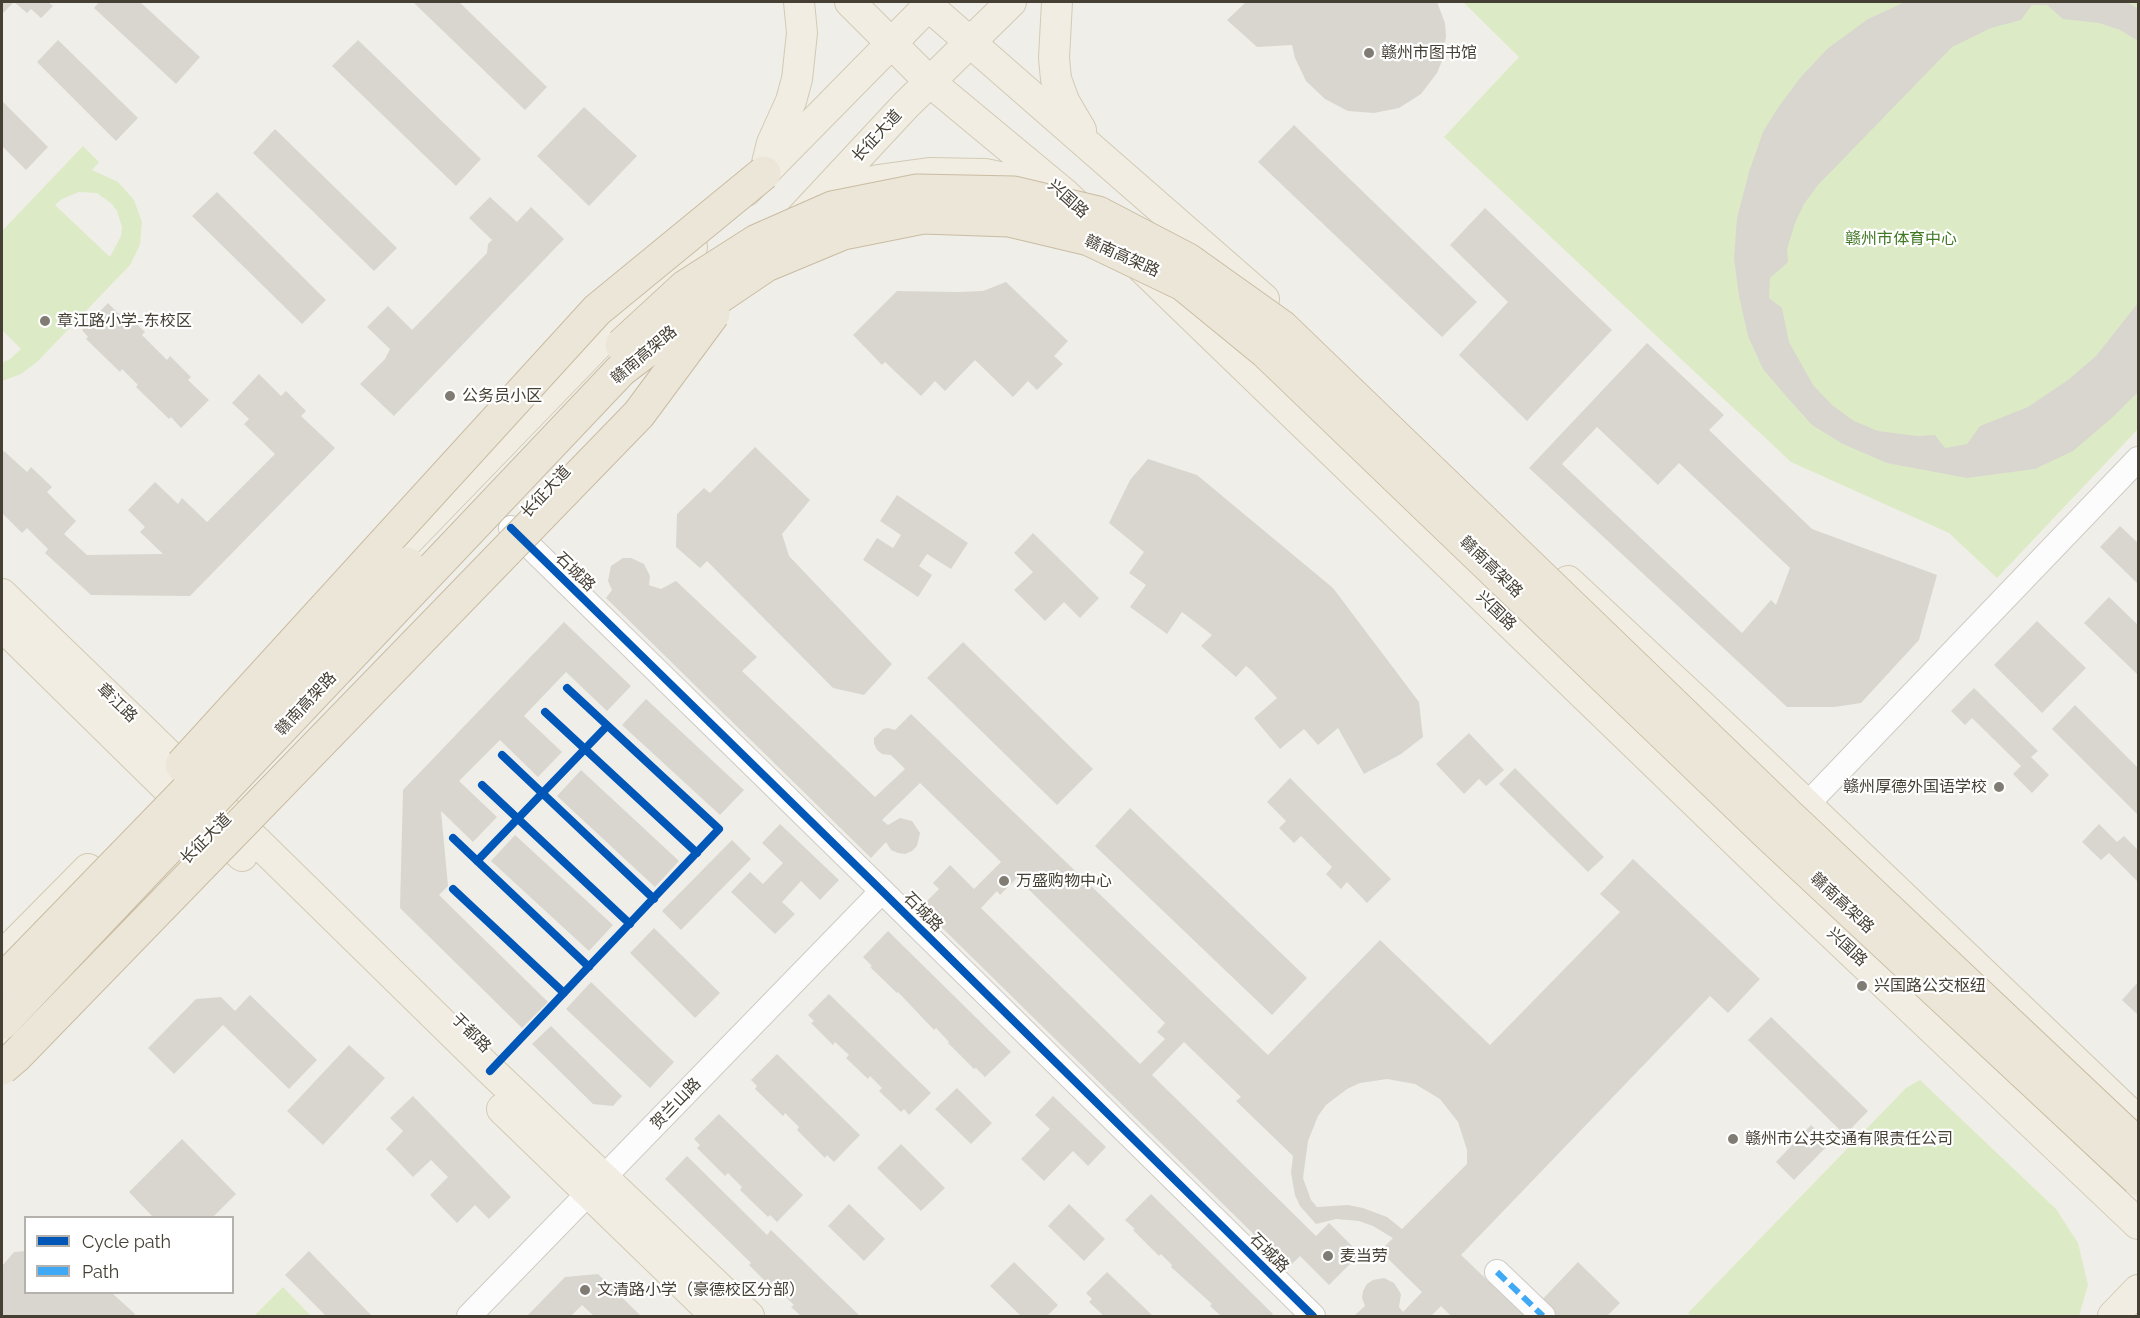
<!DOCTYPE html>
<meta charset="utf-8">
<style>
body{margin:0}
#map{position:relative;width:2140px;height:1318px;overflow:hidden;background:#f0eee8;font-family:Raleway,sans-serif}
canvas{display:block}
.frame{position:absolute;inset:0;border:3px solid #453f34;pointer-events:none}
.legend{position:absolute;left:24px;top:1216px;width:210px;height:78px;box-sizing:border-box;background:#fff;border:2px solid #b5b2ae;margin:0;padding:8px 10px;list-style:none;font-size:18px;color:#453f34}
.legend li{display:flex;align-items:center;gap:12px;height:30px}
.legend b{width:30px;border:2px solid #b5b2ae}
</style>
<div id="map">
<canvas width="2140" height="1318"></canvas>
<div class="frame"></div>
<ul class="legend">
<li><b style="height:8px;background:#0057b8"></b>Cycle path</li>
<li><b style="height:8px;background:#3fa9f5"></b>Path</li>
</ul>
</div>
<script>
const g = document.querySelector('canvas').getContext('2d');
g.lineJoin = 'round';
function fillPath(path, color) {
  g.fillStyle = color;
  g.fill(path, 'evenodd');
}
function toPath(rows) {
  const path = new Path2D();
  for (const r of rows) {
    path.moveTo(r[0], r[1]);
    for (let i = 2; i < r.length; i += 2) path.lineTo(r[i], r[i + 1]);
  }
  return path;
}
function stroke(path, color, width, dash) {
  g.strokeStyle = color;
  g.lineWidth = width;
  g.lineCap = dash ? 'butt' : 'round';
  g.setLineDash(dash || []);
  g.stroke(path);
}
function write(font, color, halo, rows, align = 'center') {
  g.font = font + ' Raleway,"Noto Sans SC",sans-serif';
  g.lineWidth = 4.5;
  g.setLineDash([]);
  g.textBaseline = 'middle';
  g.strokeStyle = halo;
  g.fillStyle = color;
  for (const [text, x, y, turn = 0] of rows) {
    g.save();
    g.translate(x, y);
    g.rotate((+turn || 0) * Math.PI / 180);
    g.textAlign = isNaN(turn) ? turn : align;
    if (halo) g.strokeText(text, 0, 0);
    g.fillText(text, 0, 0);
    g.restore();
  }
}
fillPath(toPath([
 [1463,2,2138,2,2138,429,1997,578,1949,533,1791,462,1444,137,1519,57],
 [83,146,99,162,92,170,118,182,134,200,142,222,140,245,130,265,37,362,21,374,2,381,2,363,10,359,21,349,2,330,2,231],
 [79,192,97,193,112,204,117,211,122,227,121,236,110,257,55,205,62,199],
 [1920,1080,2056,1209,2078,1243,2088,1285,2079,1316,1691,1316,1688,1313,1906,1088],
 [283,1287,311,1316,254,1316]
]), '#dcebc6');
fillPath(toPath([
 [2,2,14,2,2,14],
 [14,2,48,2,53,6,41,18,31,9,27,13],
 [99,2,140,2,200,57,176,84,94,8],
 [413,2,459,2,547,87,525,110],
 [1246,2,1437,2,1445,23,1446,36,1442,61,1437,73,1421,94,1399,108,1374,113,1348,111,1325,99,1306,81,1295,58,1292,45,1257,47,1227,20],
 [1905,2,2127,2,2138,9,2138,41,2120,30,2099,23,2063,19,2047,5,2032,5,2021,20,1991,28,1952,47,1818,185,1804,204,1795,223,1787,249,1788,262,1770,278,1769,298,1782,308,1789,342,1813,385,1832,405,1854,421,1878,431,1917,436,1935,435,1945,448,1967,444,1980,426,2028,407,2068,380,2096,356,2138,303,2138,392,2113,417,2073,451,2035,469,1967,478,1887,463,1843,444,1812,425,1786,396,1763,369,1748,336,1739,296,1734,259,1737,218,1749,172,1763,132,1777,109,1800,78,1827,49,1868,19],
 [58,40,138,118,116,141,37,62],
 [358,40,481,159,456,186,332,66],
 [2,101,48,147,26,170,2,146],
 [584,107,637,156,589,206,537,156],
 [1294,125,1477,302,1442,337,1258,162],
 [275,129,397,248,374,271,253,153],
 [217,192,326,300,302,324,192,216],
 [490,197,517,222,531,207,564,239,394,416,360,384,385,359,390,349,367,327,388,306,412,330,487,253,488,244,492,240,469,218],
 [1485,208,1612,330,1527,421,1459,355,1508,302,1450,245],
 [1006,282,1068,341,1054,356,1063,364,1037,390,1028,381,1013,397,975,360,945,391,935,381,921,396,885,362,882,365,853,335,897,291,958,292,983,291],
 [108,303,119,314,123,311,145,332,142,335,167,360,170,356,191,377,188,380,209,400,181,428,171,417,169,419,136,387,138,385,122,369,120,372,86,339,88,337,82,330],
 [1647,343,1724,415,1709,430,1812,529,1937,575,1919,640,1861,703,1834,707,1787,707,1529,468],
 [1597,427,1658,485,1679,463,1790,568,1776,605,1771,600,1742,633,1562,464],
 [259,374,281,396,286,391,306,411,301,416,335,448,190,596,91,595,45,553,48,549,27,528,22,533,2,513,2,453,4,451,27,472,31,467,52,487,47,492,76,521,64,534,87,555,163,554,140,532,145,527,128,510,155,482,178,504,182,498,207,522,275,454,244,424,249,419,232,403],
 [755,447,810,500,782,534,789,556,892,664,864,695,833,688,707,561,700,568,676,547,677,514,704,488,710,493],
 [1148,459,1197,475,1333,588,1419,702,1423,737,1401,754,1364,774,1338,728,1318,745,1304,729,1280,749,1254,718,1277,698,1252,671,1246,666,1236,677,1201,646,1212,635,1182,612,1167,634,1130,607,1146,585,1129,573,1144,552,1109,523,1130,480],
 [897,495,968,543,951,569,927,554,919,566,932,575,918,597,863,560,877,538,893,548,901,535,880,521],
 [2120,526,2138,543,2138,584,2100,547],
 [1033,533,1099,598,1080,618,1064,602,1045,621,1014,590,1033,572,1014,553],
 [623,558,631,558,644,564,650,576,649,585,661,589,676,581,757,657,742,671,875,797,905,769,891,755,882,754,877,750,874,744,874,738,883,729,888,728,895,730,911,714,1268,1055,1380,940,1490,1045,1620,912,1600,894,1633,859,1760,979,1728,1013,1710,996,1461,1255,1525,1316,1451,1316,1441,1306,1431,1316,1354,1316,1365,1306,1362,1298,1363,1291,1367,1284,1373,1280,1384,1278,1394,1283,1401,1294,1399,1307,1403,1312,1422,1292,1380,1251,1393,1238,1373,1226,1359,1221,1336,1219,1316,1224,1300,1206,1295,1195,1291,1173,1293,1156,1236,1101,1241,1097,1184,1042,1152,1075,1316,1236,1329,1223,1360,1254,1329,1285,1300,1256,1288,1268,926,912,930,907,926,902,939,889,933,883,950,865,974,889,1001,862,920,783,882,820,888,825,900,818,912,821,920,833,917,846,912,851,905,854,898,853,891,850,886,842,871,858,606,598,612,590,608,581,611,566],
 [1017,878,1165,1023,1157,1032,1165,1039,1140,1064,981,908,997,891,1000,895],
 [1387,1079,1415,1084,1440,1099,1458,1122,1467,1150,1467,1164,1402,1229,1387,1217,1363,1208,1348,1205,1317,1207,1311,1200,1303,1178,1308,1141,1318,1116,1326,1105,1347,1089,1360,1083],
 [2109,597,2138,625,2138,675,2084,623],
 [2037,621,2086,668,2042,713,1994,665],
 [564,622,631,686,607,711,566,672,524,716,562,752,538,777,500,740,459,781,497,817,473,842,441,811,448,886,439,895,548,1002,522,1028,400,908,403,790],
 [963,642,1093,769,1057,805,927,678],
 [1974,688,2038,751,2031,757,2049,775,2032,793,2013,774,2021,766,1972,718,1965,725,1951,711],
 [646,699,744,790,720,815,622,725],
 [2075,705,2138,768,2138,815,2052,729],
 [1469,733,1504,770,1486,786,1479,779,1464,794,1436,764],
 [1515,768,1604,857,1588,872,1499,784],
 [581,770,679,861,655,887,557,796],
 [1290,778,1391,879,1367,903,1347,882,1341,889,1326,874,1332,867,1301,836,1294,843,1279,828,1286,821,1267,802],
 [1130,808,1307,978,1272,1015,1095,846],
 [780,824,839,880,820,900,801,881,782,902,795,914,775,934,731,892,750,872,763,884,783,863,762,843],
 [2099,824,2117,842,2124,836,2138,850,2138,882,2109,853,2101,860,2082,842],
 [515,835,613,925,589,951,491,861],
 [732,840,751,859,681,930,662,911],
 [654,928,720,993,695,1018,630,953],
 [888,931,1011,1052,985,1077,976,1068,974,1069,948,1043,949,1042,936,1028,934,1030,898,992,897,993,870,967,872,966,863,957],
 [591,982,674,1062,650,1088,566,1009],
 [2138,982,2138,1015,2122,1000],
 [829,994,931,1093,909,1115,904,1109,901,1112,879,1091,882,1088,870,1076,868,1079,846,1058,849,1055,835,1042,833,1045,811,1023,814,1021,808,1015],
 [250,995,317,1060,289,1089,223,1025,174,1074,148,1048,196,999,221,997,235,1011],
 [1771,1017,1868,1111,1845,1135,1748,1040],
 [551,1026,622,1096,613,1106,593,1104,532,1044],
 [349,1045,385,1078,323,1145,287,1111],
 [777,1054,860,1135,834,1162,827,1155,825,1158,797,1130,799,1127,785,1113,783,1116,755,1089,757,1086,751,1080],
 [957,1088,992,1123,971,1144,935,1109],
 [413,1096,511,1197,489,1219,475,1205,457,1223,430,1195,448,1177,431,1160,413,1177,386,1149,403,1131,390,1118],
 [1053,1096,1106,1147,1088,1166,1073,1151,1044,1181,1021,1159,1050,1129,1035,1115],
 [719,1114,803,1195,777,1222,770,1215,768,1217,740,1190,742,1187,728,1173,725,1176,697,1148,700,1145,694,1139],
 [1811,1125,1830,1143,1794,1180,1776,1162],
 [182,1139,236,1194,212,1218,154,1218,129,1192],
 [901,1144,945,1188,921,1211,877,1168],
 [687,1156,767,1235,771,1230,860,1316,801,1316,791,1307,794,1305,780,1291,777,1293,749,1265,751,1263,665,1179],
 [1151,1194,1273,1314,1271,1316,1221,1316,1210,1306,1212,1304,1171,1267,1172,1265,1161,1254,1159,1256,1133,1230,1135,1229,1125,1220],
 [849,1204,885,1239,864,1261,828,1226],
 [1069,1204,1105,1239,1084,1261,1048,1226],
 [26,1251,26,1293,112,1293,135,1314,133,1316,2,1316,2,1266,14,1252],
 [309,1251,372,1316,326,1316,285,1275],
 [1014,1262,1058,1305,1047,1316,1021,1316,990,1286],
 [1578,1262,1620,1303,1607,1316,1551,1316,1538,1304],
 [1107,1272,1153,1316,1104,1316,1089,1302,1092,1299,1086,1293],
 [598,1274,641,1316,594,1316,582,1305,571,1316,527,1316,565,1277]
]), '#d9d6d0');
const minor = toPath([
 [511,528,882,891,1313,1316],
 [1795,817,2138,459],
 [1497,1272,1543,1316],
 [469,1316,882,891]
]);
const major = toPath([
 [850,2,930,82,1065,194,1086,214],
 [924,2,1264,299],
 [1057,2,1054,58,1056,79,1064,101,1081,130],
 [767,163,772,143,791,101,797,79,802,33,799,2],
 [746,191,932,2],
 [822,201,852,187,878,180,929,173,985,174,1038,185],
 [796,223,906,105,1011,2],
 [1142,268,1790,894,2138,1224],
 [400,549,692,247],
 [1568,581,1761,761,2138,1121],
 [2,594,141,728,486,1066,749,1316],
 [2,626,168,789,242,856],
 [2,956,88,869],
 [502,1109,716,1316],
 [2113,1316,2138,1290]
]);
stroke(minor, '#cecbc5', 26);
stroke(major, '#d2cab4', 32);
stroke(minor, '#fdfcfc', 24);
stroke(major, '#f1ede2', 30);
const highwayBridge = toPath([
 [622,345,685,287,757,241,832,208,917,191,1014,193,1098,213,1188,260,1282,327,1788,815,2138,1145],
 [182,765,597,310,764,173],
 [2,981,407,564],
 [2,1023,621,370,701,309,766,265,843,233,923,217,1009,220,1089,239,1183,284,1266,352,1767,833,2138,1179],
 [2,1068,15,1057,639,414,713,314]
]);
stroke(highwayBridge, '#c9bca2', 35, []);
stroke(highwayBridge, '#ece6d8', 33);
stroke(toPath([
 [1497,1272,1543,1316]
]), '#3fa9f5', 6, [12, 6]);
stroke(toPath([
 [511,528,882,891,1313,1316],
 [545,712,697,853],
 [502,755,654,899],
 [482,785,630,924],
 [453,838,589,967],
 [477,861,607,726],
 [453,889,564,993],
 [490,1071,719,829,567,688]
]), '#0057b8', 8);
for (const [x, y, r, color] of [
 [1369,53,6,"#817c73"],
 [45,321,6,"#817c73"],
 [450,396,6,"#817c73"],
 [1999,787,6,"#817c73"],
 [1004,881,6,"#817c73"],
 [1862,986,6,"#817c73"],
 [1733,1139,6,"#817c73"],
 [1328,1256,6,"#817c73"],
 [585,1290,6,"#817c73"]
]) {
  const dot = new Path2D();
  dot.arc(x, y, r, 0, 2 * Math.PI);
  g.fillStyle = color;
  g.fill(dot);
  stroke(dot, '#fff', 2);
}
write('16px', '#453f34', '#fff', [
 ["赣州市图书馆",1381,53],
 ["章江路小学-东校区",57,321],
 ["公务员小区",462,396],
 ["赣州厚德外国语学校",1987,787,"right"],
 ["万盛购物中心",1016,881],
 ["兴国路公交枢纽",1874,986],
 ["赣州市公共交通有限责任公司",1745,1139],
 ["麦当劳",1340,1256],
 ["文清路小学（豪德校区分部）",597,1290]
], 'left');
write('16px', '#453f34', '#fff', [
 ["长征大道",877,136,-47],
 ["兴国路",1068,199,42],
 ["赣南高架路",1122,256,24],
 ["赣南高架路",644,355,-40],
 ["长征大道",546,492,-47],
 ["赣南高架路",1491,567,44],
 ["石城路",575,572,44],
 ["兴国路",1496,611,44],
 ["章江路",117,703,44],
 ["赣南高架路",306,704,-47],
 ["长征大道",206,839,-45],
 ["赣南高架路",1842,903,43],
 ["石城路",923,912,45],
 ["兴国路",1847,947,43],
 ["于都路",471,1033,45],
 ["贺兰山路",676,1104,-46],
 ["石城路",1269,1253,45]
]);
write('16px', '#427925', '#fff', [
 ["赣州市体育中心",1901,239]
]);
</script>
